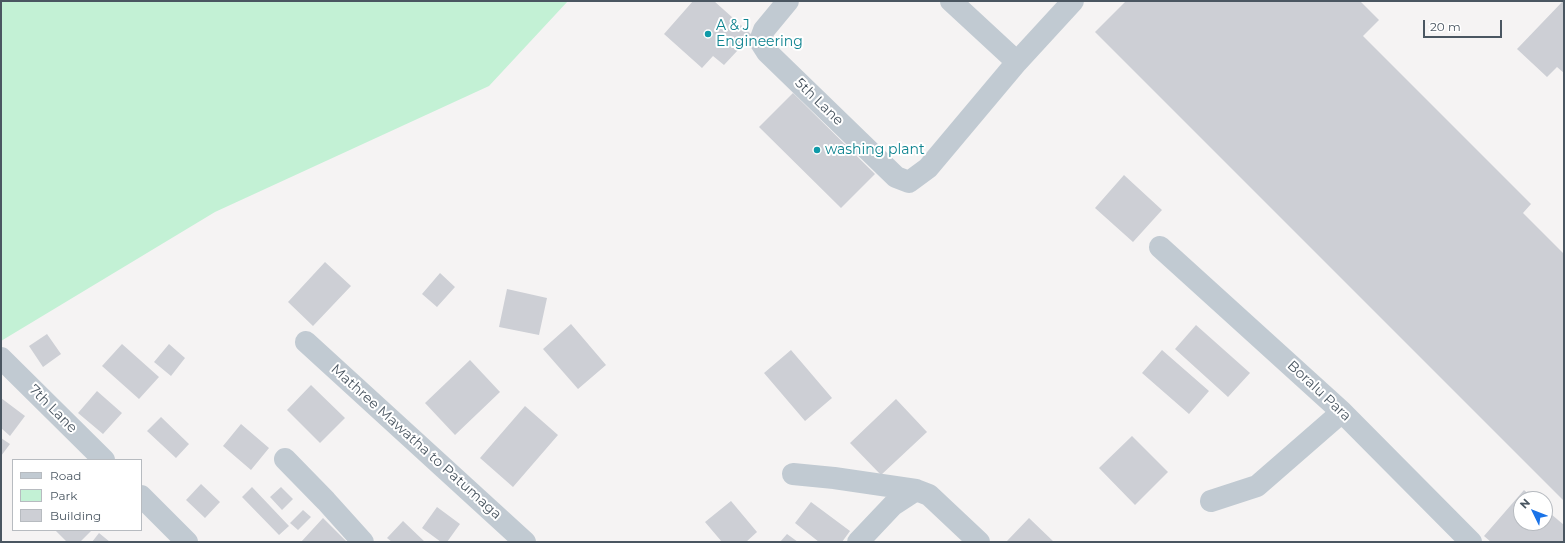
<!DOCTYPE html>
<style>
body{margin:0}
#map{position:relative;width:1565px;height:543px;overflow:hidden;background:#f5f3f3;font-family:Montserrat,sans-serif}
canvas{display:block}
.frame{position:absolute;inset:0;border:2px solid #4a5661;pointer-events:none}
.legend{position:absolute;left:12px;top:459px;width:130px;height:72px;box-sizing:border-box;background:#fff;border:1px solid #b7bbc0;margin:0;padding:5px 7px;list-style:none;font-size:12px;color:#4a5661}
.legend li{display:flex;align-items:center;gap:8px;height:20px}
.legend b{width:20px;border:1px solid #b7bbc0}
.north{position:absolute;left:1513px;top:491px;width:40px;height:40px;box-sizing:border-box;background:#fff;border:1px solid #b7bbc0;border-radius:50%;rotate:313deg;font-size:11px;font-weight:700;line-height:16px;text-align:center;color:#4a5661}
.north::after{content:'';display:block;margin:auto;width:14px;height:18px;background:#1a73e8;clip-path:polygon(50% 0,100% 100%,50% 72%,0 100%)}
.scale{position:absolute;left:1423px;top:20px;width:79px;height:18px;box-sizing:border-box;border:2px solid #4a5661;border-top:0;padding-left:5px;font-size:12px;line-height:14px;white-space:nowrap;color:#4a5661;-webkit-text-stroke:3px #fff;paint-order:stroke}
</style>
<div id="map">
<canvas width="1565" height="543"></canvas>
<div class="frame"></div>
<ul class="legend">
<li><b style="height:5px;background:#c1cad2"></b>Road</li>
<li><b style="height:11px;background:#c3f1d5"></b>Park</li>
<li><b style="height:11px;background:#cdcfd5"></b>Building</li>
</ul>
<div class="north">N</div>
<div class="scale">20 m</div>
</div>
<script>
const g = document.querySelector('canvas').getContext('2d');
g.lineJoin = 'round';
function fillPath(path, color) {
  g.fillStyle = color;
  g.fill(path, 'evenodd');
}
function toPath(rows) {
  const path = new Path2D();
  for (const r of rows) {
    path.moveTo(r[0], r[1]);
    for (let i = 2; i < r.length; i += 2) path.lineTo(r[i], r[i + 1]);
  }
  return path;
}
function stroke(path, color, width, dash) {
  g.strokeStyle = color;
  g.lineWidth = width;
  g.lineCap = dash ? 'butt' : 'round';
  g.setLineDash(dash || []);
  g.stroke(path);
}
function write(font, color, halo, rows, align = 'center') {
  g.font = font + ' Montserrat,sans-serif';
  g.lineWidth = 4;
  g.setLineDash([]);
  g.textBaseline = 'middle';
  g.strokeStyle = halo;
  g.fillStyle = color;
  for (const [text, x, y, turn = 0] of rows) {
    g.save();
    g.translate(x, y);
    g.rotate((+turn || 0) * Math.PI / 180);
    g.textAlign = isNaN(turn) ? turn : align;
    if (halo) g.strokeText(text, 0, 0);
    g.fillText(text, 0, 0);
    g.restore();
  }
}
fillPath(toPath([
 [1,1,568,1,489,86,215,212,1,341]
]), '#c3f1d5');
fillPath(toPath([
 [693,1,714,1,752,35,724,65,713,56,702,68,664,34],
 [1126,1,1360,1,1379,20,1363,36,1531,204,1523,213,1564,254,1564,501,1095,32],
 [1563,1,1564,73,1557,67,1547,77,1517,49],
 [793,93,875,174,841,208,759,127],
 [1124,175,1162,210,1133,242,1095,208],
 [325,262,351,286,313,326,288,302],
 [440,273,455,287,437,307,422,294],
 [507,289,547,298,539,335,499,327],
 [571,324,606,365,578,389,543,349],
 [1196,325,1250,373,1228,397,1175,349],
 [47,334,61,354,43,367,29,346],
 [122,344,159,377,139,399,102,366],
 [169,344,185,358,171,376,154,362],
 [791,350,832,398,805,421,764,373],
 [1162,350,1209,391,1189,414,1142,373],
 [470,360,500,392,455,435,425,403],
 [311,385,345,418,320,443,287,410],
 [97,391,122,413,103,434,78,413],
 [1,398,25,416,10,436,1,428],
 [896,399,927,432,881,475,850,443],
 [525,406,558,435,513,487,480,458],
 [161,417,189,444,176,458,147,431],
 [241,424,269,448,251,470,223,446],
 [1132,436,1168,472,1135,505,1099,468],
 [1,438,10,444,1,456],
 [201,484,220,502,205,518,186,500],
 [252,487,289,526,279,535,242,497],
 [281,487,293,499,282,510,270,497],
 [1524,490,1534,499,1521,499,1521,523,1545,523,1545,509,1564,525,1564,542,1491,542,1484,536],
 [731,501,757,532,746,542,722,542,705,522],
 [811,502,850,531,842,542,819,542,795,523],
 [437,507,460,524,447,542,441,542,422,528],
 [303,510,311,517,298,530,290,523],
 [323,518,347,542,301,542],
 [1029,518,1054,542,1007,541],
 [403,521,425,542,392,542,387,538],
 [55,530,92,530,80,542,67,542],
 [99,533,110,542,92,542],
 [787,534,798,542,780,542]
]), '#cdcfd5');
stroke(toPath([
 [788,1,764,30,760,41,767,52,896,177,909,182,928,168,1017,62,1073,1],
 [951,1,1017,62],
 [1160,247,1342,412,1471,542],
 [306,342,525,542],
 [1,358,104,460],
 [285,459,326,501,363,542],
 [793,474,834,478,916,490],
 [141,496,187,542],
 [1211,501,1257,486,1342,412],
 [858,542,893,505,916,490,929,495,979,542]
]), '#c1cad2', 22);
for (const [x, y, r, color] of [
 [708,34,4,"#0f9aa8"],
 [817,150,4,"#0f9aa8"]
]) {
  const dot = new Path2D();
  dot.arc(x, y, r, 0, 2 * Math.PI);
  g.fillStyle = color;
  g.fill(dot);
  stroke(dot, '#fff', 1.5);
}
write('14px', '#0d838f', '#fff', [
 ["A & J",716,26],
 ["Engineering",716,42],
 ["washing plant",825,150]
], 'left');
write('14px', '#4a5661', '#fff', [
 ["5th Lane",819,102,44],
 ["Boralu Para",1319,391,43],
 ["7th Lane",53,409,45],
 ["Mathree Mawatha to Patumaga",416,442,42]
]);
</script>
